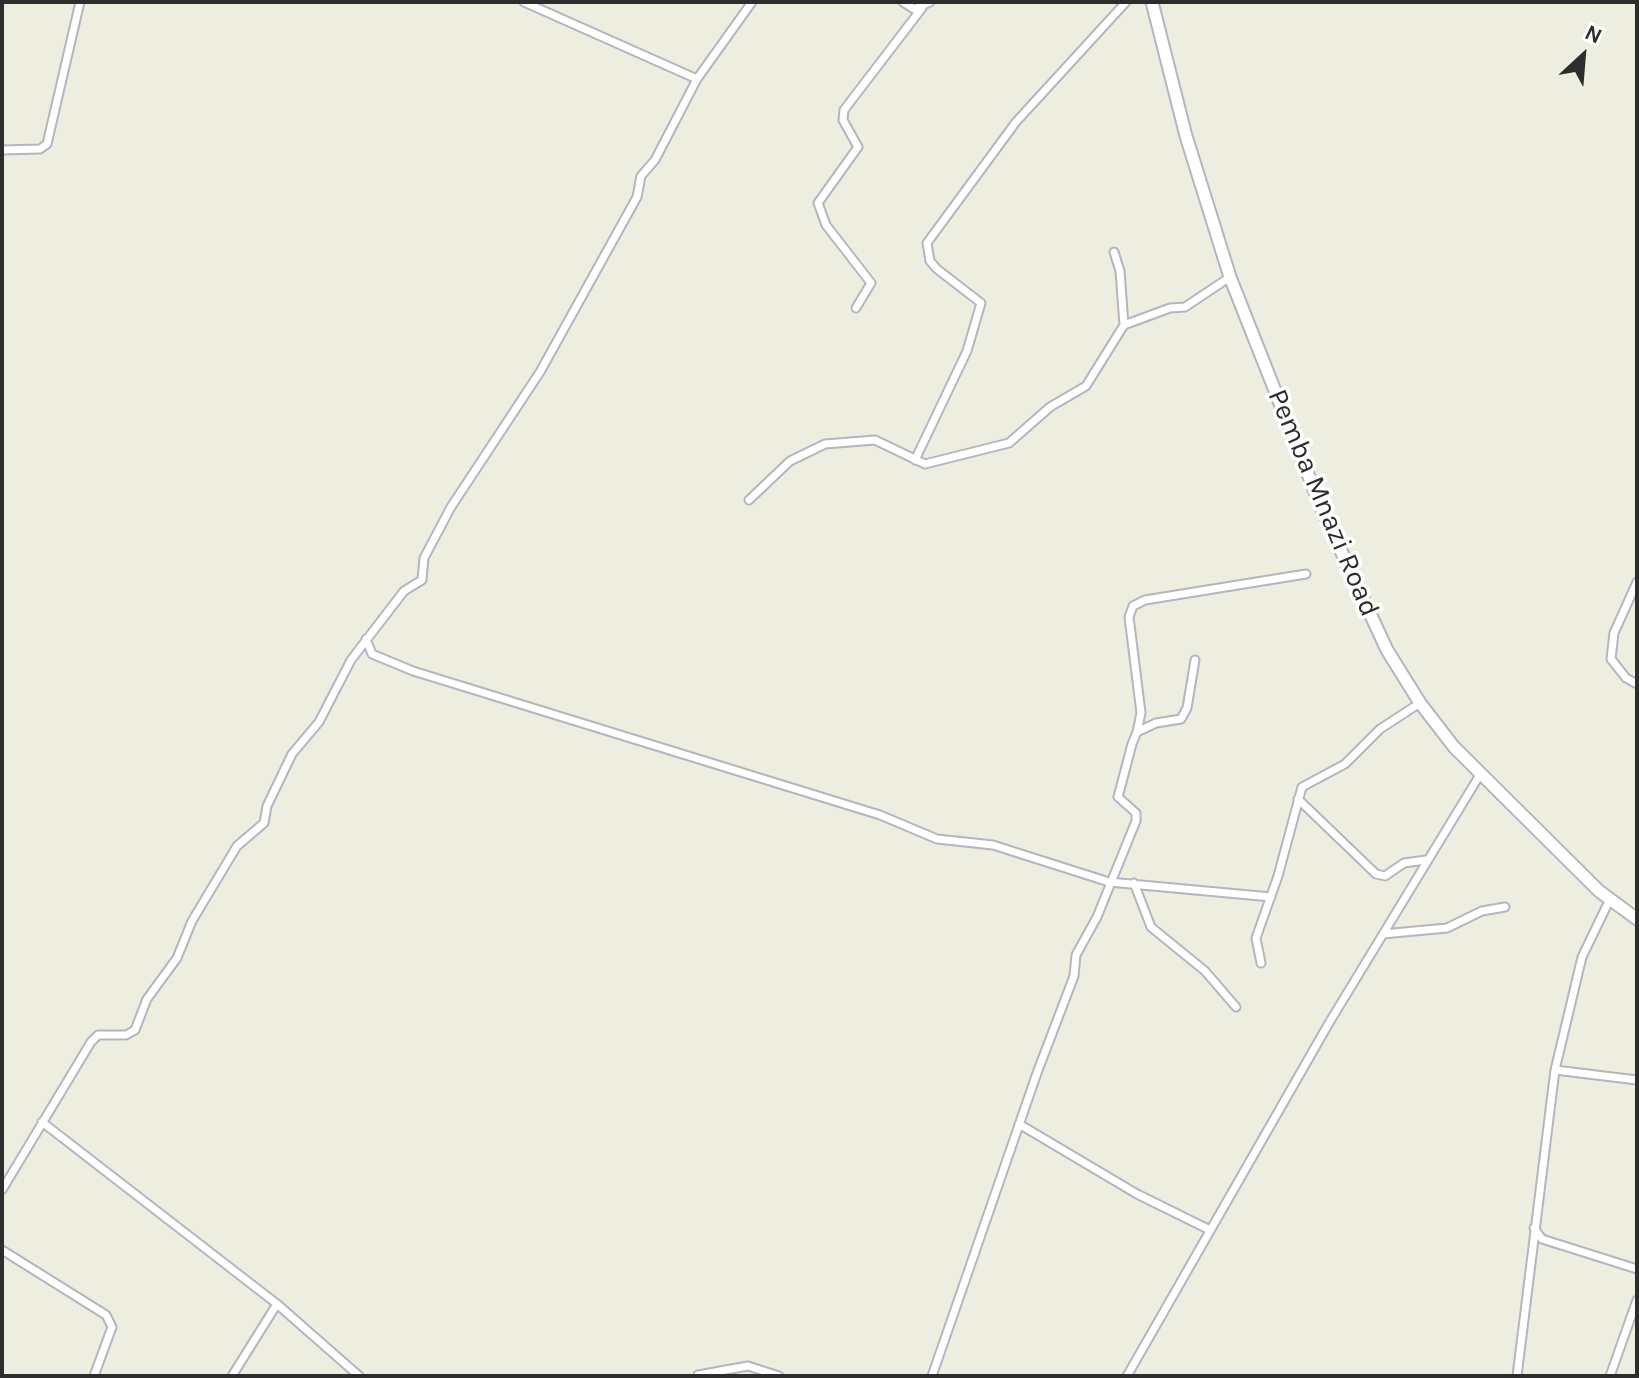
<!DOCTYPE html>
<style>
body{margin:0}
#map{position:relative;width:1639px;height:1378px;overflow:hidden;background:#edeedf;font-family:Karla,sans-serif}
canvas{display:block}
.frame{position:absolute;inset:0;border:4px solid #2d2d2d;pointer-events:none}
.north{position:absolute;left:1543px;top:16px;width:80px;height:80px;-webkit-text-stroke:6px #fff;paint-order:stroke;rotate:26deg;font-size:22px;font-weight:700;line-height:32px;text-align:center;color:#2d2d2d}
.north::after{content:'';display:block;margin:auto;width:28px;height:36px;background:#2d2d2d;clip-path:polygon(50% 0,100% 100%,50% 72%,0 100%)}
</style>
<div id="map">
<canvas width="1639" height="1378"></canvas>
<div class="frame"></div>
<div class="north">N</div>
</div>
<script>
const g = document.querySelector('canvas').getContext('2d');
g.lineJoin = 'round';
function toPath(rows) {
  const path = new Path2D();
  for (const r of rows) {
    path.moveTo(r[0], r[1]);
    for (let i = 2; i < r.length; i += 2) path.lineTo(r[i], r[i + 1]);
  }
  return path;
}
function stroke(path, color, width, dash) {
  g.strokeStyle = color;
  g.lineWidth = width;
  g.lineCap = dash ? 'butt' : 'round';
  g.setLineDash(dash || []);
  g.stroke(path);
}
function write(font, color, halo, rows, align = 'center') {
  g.font = font + ' Karla,sans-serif';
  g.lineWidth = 7;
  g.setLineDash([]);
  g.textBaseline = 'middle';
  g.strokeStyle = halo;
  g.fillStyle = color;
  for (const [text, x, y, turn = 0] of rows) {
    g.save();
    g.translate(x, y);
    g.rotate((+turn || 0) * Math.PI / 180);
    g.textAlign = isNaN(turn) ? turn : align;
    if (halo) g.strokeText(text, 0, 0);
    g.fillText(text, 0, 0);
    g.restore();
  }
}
const minor = toPath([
 [524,2,697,79],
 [903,2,914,9,930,2],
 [2,150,40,149,47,144,80,2],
 [1114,252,1120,271,1124,325],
 [856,308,871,283,826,225,818,203,858,147,843,120,844,110,922,8],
 [915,460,967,351,981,303,937,269,930,261,927,243,1016,122,1126,2],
 [749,500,790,461,825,444,875,440,925,464,1009,443,1050,407,1086,386,1124,325,1170,308,1185,307,1230,277],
 [1637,582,1614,633,1611,659,1626,678,1637,684],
 [366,639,372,654,413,671,880,815,937,839,993,845,1109,882,1271,897],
 [1137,732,1141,713,1129,617,1133,606,1145,600,1306,574],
 [1298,799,1376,874,1385,876,1404,863,1426,860],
 [1134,883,1151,927,1205,971,1236,1007],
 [1383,934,1447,928,1482,911,1505,907],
 [1261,963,1256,938,1278,876,1302,787,1345,764,1380,729,1420,703],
 [1555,1070,1637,1080],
 [42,1122,277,1304,359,1376],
 [1019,1124,1137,1194,1210,1230],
 [2,1190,91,1042,98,1035,126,1035,135,1030,147,999,177,958,192,921,237,846,264,823,267,806,292,754,319,722,351,660,404,591,422,580,424,558,451,507,540,372,637,197,641,176,655,160,697,79,752,2],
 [1534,1228,1542,1239,1637,1269],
 [2,1250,106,1315,112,1327,94,1376],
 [698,1375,748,1366,779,1376],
 [232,1376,277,1304],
 [932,1376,1037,1073,1074,976,1076,955,1097,917,1136,821,1136,813,1118,797,1132,744,1137,732,1156,723,1181,719,1187,708,1195,660],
 [1127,1376,1329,1023,1481,773],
 [1517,1376,1555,1070,1582,957,1610,899],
 [1610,1376,1637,1300]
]);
const secondary = toPath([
 [1152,2,1186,136,1230,277,1323,512,1387,650,1420,703,1454,747,1599,891,1637,919]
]);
stroke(minor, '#b7b3c0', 11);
stroke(secondary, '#b7b3c0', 15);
stroke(minor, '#fff', 7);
stroke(secondary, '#fff', 11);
write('28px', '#2d2d2d', '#fff', [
 ["Pemba Mnazi Road",1323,503,67]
]);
</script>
